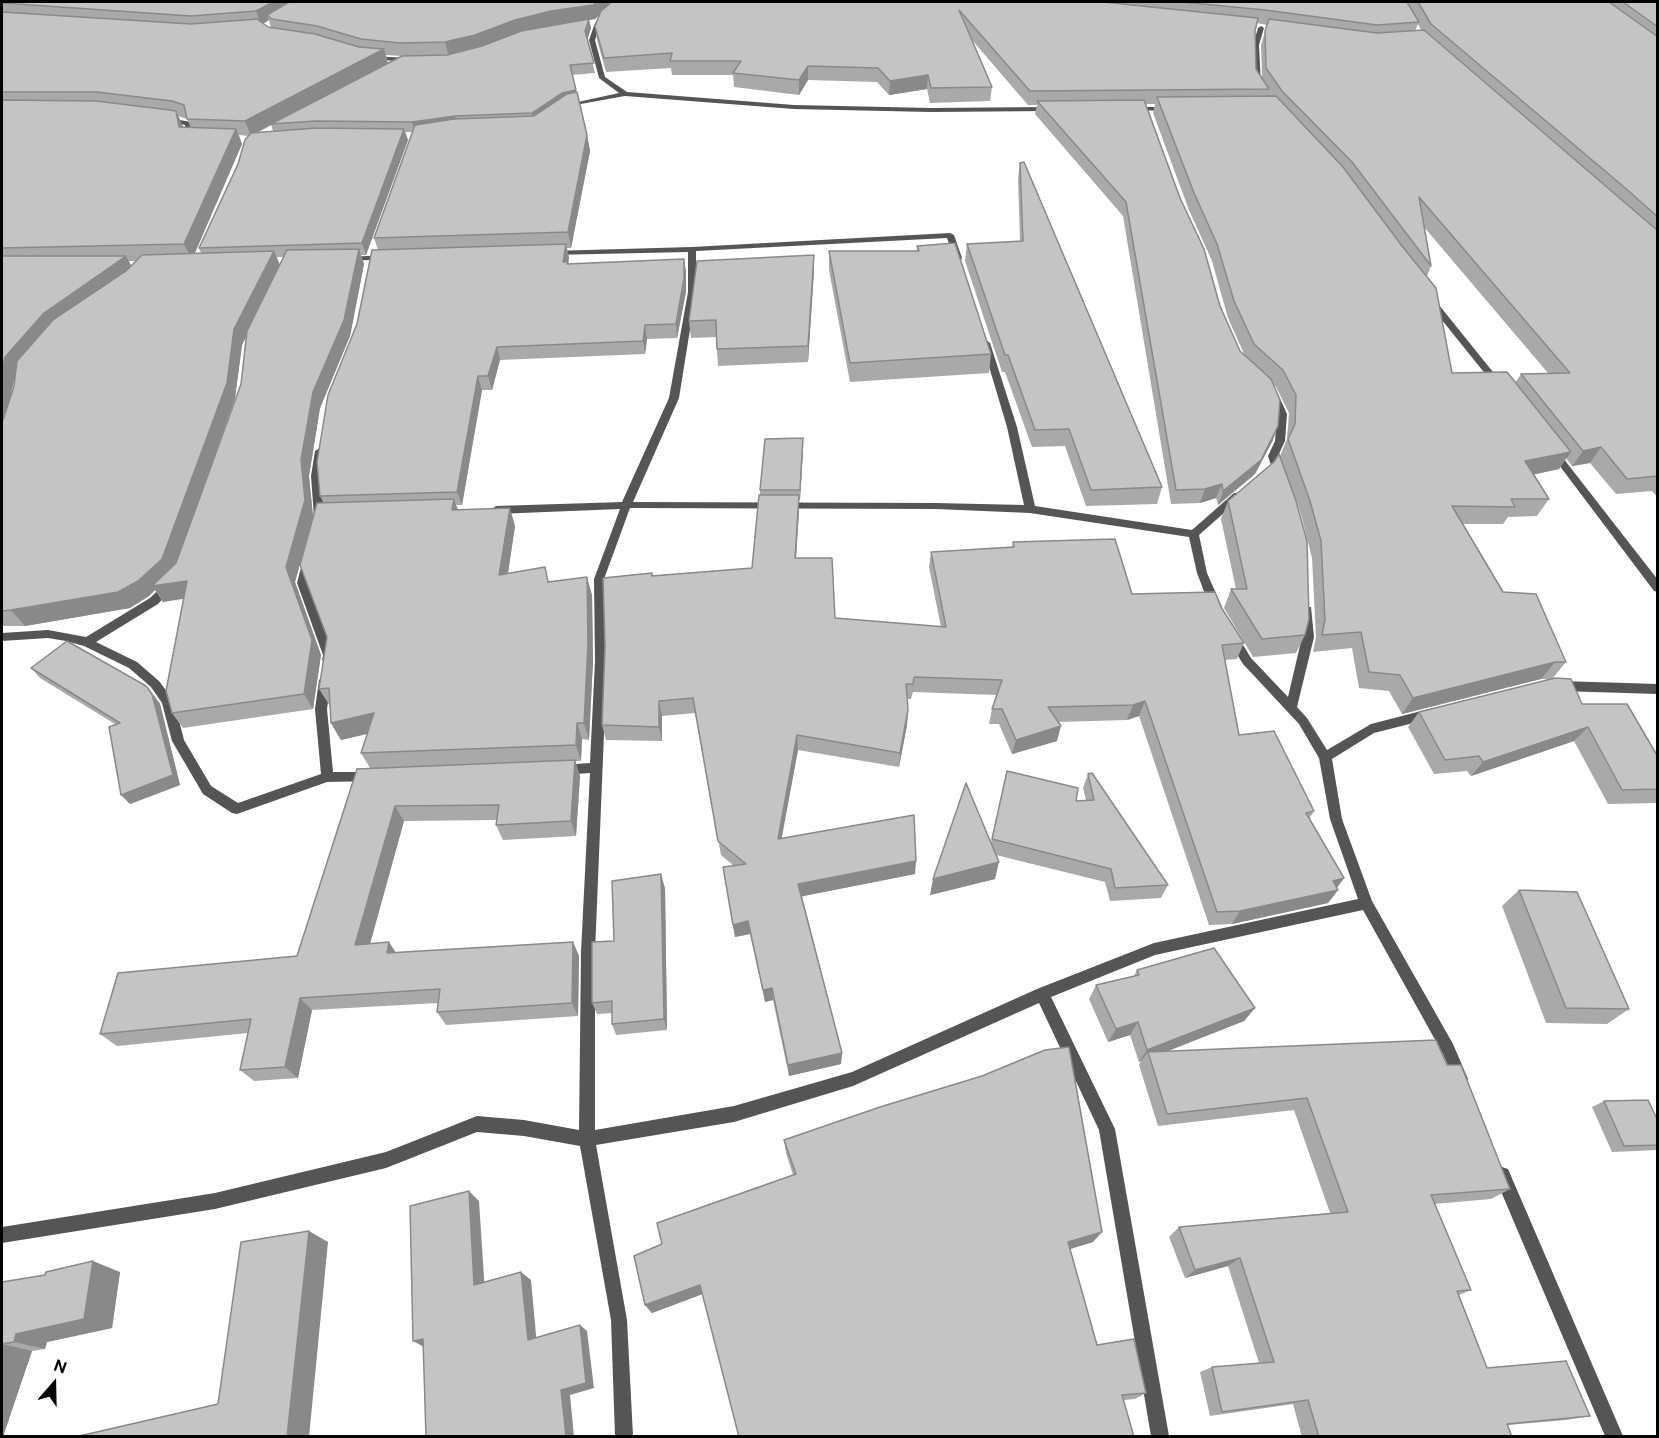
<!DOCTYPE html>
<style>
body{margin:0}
#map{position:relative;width:1659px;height:1438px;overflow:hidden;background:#fff;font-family:"Public Sans",sans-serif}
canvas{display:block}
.frame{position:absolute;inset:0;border:3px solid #000;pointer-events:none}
.north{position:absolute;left:24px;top:1354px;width:60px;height:60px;-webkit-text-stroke:4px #fff;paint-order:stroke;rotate:20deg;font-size:16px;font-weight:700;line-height:24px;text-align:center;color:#000}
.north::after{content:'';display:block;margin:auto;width:21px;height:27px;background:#000;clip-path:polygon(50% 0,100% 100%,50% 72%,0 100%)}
</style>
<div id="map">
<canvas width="1659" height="1438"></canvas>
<div class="frame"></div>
<div class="north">N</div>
</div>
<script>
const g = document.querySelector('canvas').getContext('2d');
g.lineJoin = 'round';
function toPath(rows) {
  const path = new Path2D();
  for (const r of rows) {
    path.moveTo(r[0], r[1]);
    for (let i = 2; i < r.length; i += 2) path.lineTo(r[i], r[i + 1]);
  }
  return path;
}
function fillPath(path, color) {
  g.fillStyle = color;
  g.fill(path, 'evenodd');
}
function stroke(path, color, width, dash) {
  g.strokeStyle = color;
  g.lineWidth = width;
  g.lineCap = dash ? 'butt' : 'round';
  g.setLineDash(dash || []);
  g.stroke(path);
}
fillPath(toPath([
 [615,2,621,2,623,4,601,24,595,40,605,77,627,92,794,105,931,108,1050,107,1053,109,1050,111,931,112,794,109,625,96,564,107,564,105,619,93,599,78,589,40,595,23,616,4,615,2],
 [1261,26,1264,28,1259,45,1261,85,1258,87,1255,85,1253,45,1258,28,1261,26],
 [370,56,410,58,413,60,410,62,368,59,368,57,370,56],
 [1131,107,1170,107,1173,109,1170,111,1129,110,1128,109,1131,107],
 [165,117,190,122,192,136,196,136,196,140,186,140,185,125,163,120,161,119,165,117],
 [950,233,954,235,962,258,961,260,954,258,947,238,696,251,696,292,679,398,633,502,936,503,1024,505,1007,427,982,343,986,340,990,343,1017,427,1035,506,1192,530,1234,493,1242,493,1242,497,1199,535,1207,573,1222,607,1216,611,1210,607,1197,573,1189,537,1030,513,936,509,630,508,604,579,607,661,595,952,595,1130,734,1106,852,1072,1037,989,1154,943,1358,899,1330,819,1319,758,1299,724,1243,664,1227,638,1233,634,1237,635,1251,658,1288,697,1302,637,1301,610,1303,607,1311,607,1314,637,1297,707,1307,718,1327,750,1371,724,1429,709,1433,711,1435,714,1433,717,1429,719,1374,733,1332,759,1342,819,1372,901,1453,1044,1468,1079,1466,1084,1461,1086,1456,1084,1443,1054,1363,910,1155,955,1051,997,1115,1129,1169,1436,1151,1436,1099,1130,1039,1003,853,1086,734,1122,596,1145,627,1320,633,1436,615,1436,611,1320,580,1146,524,1136,477,1132,386,1168,215,1209,2,1243,2,1227,215,1193,386,1152,477,1116,524,1120,579,1130,581,952,590,773,562,775,558,774,556,770,558,766,562,765,590,763,595,661,594,579,620,509,496,514,491,510,496,506,622,502,669,398,688,292,688,252,551,255,547,253,551,251,692,247,950,233],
 [387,255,390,255,390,259,348,261,344,259,348,257,387,255],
 [1432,299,1435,300,1501,382,1501,386,1495,386,1429,304,1428,302,1432,299],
 [1273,391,1278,394,1287,414,1285,441,1278,456,1285,477,1280,480,1275,477,1268,456,1275,441,1277,414,1268,394,1273,391],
 [320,448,325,451,321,476,324,517,319,521,314,517,311,476,315,451,320,448],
 [1553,448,1556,449,1658,580,1658,592,1654,591,1550,453,1548,451,1553,448],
 [308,556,313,560,307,583,335,655,332,663,328,664,322,660,323,655,297,583,303,560,308,556],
 [170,582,175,586,158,604,96,642,137,662,159,681,174,701,184,740,211,786,238,803,321,774,315,709,319,680,325,675,331,680,327,709,333,772,370,772,374,773,376,777,374,781,327,782,237,814,232,813,203,794,172,741,162,703,151,687,129,668,84,646,66,641,48,638,2,641,2,633,48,630,86,637,150,598,166,583,170,582],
 [1560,681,1658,684,1658,694,1560,691,1554,686,1560,681],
 [1502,1167,1508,1169,1623,1436,1605,1436,1494,1175,1496,1169,1502,1167]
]), '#555');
fillPath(toPath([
 [2,2,1658,2,1658,498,1652,491,1616,494,1590,463,1572,466,1566,458,1559,469,1534,474,1549,499,1537,516,1508,517,1503,524,1463,524,1503,592,1566,662,1552,679,1582,704,1658,789,1658,803,1608,804,1574,741,1471,776,1467,771,1434,774,1408,727,1419,712,1552,679,1541,679,1402,714,1389,691,1359,688,1352,648,1313,652,1316,637,1312,558,1302,518,1297,502,1305,635,1296,653,1253,657,1224,608,1231,589,1236,589,1221,519,1228,501,1280,456,1287,439,1289,413,1276,387,1274,385,1273,440,1255,474,1218,505,1216,498,1200,503,1171,504,1123,216,1035,114,1037,105,1028,105,972,40,992,87,990,101,930,103,927,89,889,95,877,82,808,80,799,95,734,87,733,75,672,75,671,68,606,72,597,40,595,26,599,15,595,19,589,20,591,28,587,39,595,73,572,75,587,135,590,151,571,248,567,248,569,258,568,264,684,259,686,272,686,292,677,338,647,339,645,354,500,360,492,390,482,390,462,505,456,505,458,509,515,526,508,573,550,581,592,595,593,661,589,740,582,739,581,761,575,761,580,776,576,836,503,840,496,825,497,820,404,821,370,944,396,953,573,942,579,956,578,1016,446,1025,437,1012,438,1003,312,1010,298,1078,254,1081,240,1070,248,1033,117,1046,100,1034,297,956,370,768,361,753,367,734,341,740,331,723,330,706,319,689,327,637,324,503,320,496,357,324,378,250,374,238,413,132,405,132,408,140,366,255,361,255,364,264,350,336,320,408,309,476,313,516,295,582,321,655,313,709,183,728,172,713,183,599,163,602,155,590,149,596,130,608,25,626,2,626],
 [269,20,271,28,268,27,263,24],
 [1257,23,1267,25,1261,45,1262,78,1256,69,1255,31],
 [1418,24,1421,30,1415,31],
 [386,55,401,56,388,63],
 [1146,104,1155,104,1153,113,1189,210,1212,261,1228,318,1245,356,1240,351,1220,306],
 [178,116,187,119,191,128,183,128],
 [271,125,273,131,258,132],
 [239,135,249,136,238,164,199,248,201,253,194,253,242,144],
 [1424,227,1548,373,1521,374,1515,383,1452,373,1427,276,1431,266],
 [277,257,283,257,280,265],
 [129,261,136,261,131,266],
 [246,337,241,384,200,496,235,398,242,345],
 [15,376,14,386,9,401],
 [1020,163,1162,487,1157,504,1086,506,1065,446,1032,447,1005,372,1002,372,965,261,967,244,1020,241,1018,179],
 [917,246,991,354,989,373,850,382,829,270,829,251,917,251],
 [814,255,814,271,808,362,718,366,716,337,691,338,689,321],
 [803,448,800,500,799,500,799,511,796,558,835,618,941,627,929,567,931,552,1012,547,1013,542,1132,594,1221,607,1244,643,1237,659,1225,660,1239,735,1314,811,1309,819,1344,878,1337,888,1338,890,1328,903,1232,924,1209,925,1139,716,1127,720,1058,722,1057,741,1012,754,999,724,989,724,992,709,997,695,913,692,911,699,907,699,908,710,907,725,899,767,798,750,781,838,915,874,802,896,842,1053,841,1064,789,1076,773,1000,765,1002,750,934,735,937,723,867,734,866,721,855,695,713,662,716,662,741,606,740,602,725,652,576,752,568,760,495,760,490],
 [31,668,154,695,160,704,180,785,130,804,115,724,40,678],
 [1007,771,1076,801,1086,800,1083,788,1088,774,1168,885,1161,898,1110,901,1105,882,996,855,995,879,930,895,991,843],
 [665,888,667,1030,616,1035,612,1024,612,1013,597,1014,592,1003,614,941],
 [1519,890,1629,1009,1607,1024,1546,1023,1502,906],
 [1137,970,1255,1008,1244,1021,1168,1051,1447,1065,1510,1189,1491,1199,1434,1204,1471,1290,1459,1295,1487,1368,1590,1416,1566,1420,1508,1425,1512,1437,1302,1437,1293,1404,1210,1416,1200,1372,1212,1367,1259,1363,1228,1266,1185,1278,1169,1237,1179,1227,1330,1213,1294,1110,1158,1126,1139,1065,1141,1061,1139,1062,1130,1035,1108,1042,1089,999,1096,985,1134,976],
 [1604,1101,1658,1145,1658,1150,1612,1152,1592,1107],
 [784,1140,1093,1242,1070,1249,1097,1345,1146,1393,1135,1399,1124,1400,703,1294,652,1313,645,1305,662,1244,793,1175,786,1153],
 [120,1272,112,1328,47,1342,45,1349,32,1351,2,1437,2,1282]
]), '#a9a9a9');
fillPath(toPath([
 [273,2,301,2,267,15,269,20,261,25,256,11],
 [597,2,613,2,613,3,595,19,589,20,591,28,587,41,478,49,449,56,445,42,515,20,551,11],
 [384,49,388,64,271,124,271,125,251,136,245,121],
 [808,66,808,80,799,95,799,80],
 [928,75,927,89,889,95,890,81],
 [576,90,577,99,534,123,532,113,562,93],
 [176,111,183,126,186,142,179,127],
 [455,116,458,126,415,132,412,122],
 [236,129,242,144,192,260,184,244],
 [404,129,408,140,366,255,362,243],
 [587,135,590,151,571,248,568,232],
 [566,244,569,258,568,263,570,275,563,262],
 [359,249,364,264,350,336,320,408,309,476,313,516,295,582,321,655,313,709,304,694,286,567,301,460,313,392],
 [274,251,280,266,242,345,235,398,172,575,187,581,197,596,163,602,155,590,149,596,130,608,25,626,11,610,234,329],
 [814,255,814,271,808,362,808,346],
 [126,256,134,271,16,373,2,430,2,371,5,357,44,313],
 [684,259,686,272,686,292,677,338,676,324],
 [645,325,647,339,645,354,643,341],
 [497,347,500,360,492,390,488,376],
 [478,376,482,390,462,505,457,492],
 [1278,426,1273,440,1255,474,1218,505,1223,491],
 [803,438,803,448,800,500,800,490],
 [1601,447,1590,463,1572,466,1583,451],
 [1571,452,1559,469,1514,479,1525,461],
 [1222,484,1216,498,1200,503,1205,489],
 [799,495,799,511,795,574,795,558],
 [454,499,460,517,452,510],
 [510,508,515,526,505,593,499,575],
 [587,577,592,595,593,661,589,740,584,723],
 [1555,662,1541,679,1402,714,1413,698],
 [146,686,160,704,180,785,130,804,121,795],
 [659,701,662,716,662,741,659,727],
 [1145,701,1139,716,1127,720,1133,705],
 [908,710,907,725,899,767,900,753],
 [374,713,383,730,341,740,331,723],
 [577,723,582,739,581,761,576,745],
 [1061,726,1057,741,1012,754,1016,740],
 [1588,727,1574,741,1471,776,1483,762],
 [797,735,798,750,779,853,778,839],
 [575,760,580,776,576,836,571,821],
 [395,806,404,821,366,958,355,945],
 [916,861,915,874,799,897,798,884],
 [999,862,995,879,930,895,933,879],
 [661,874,665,888,667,1030,664,1019],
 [1344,878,1334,891,1338,890,1328,903,1232,924,1240,911],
 [748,921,750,934,735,937,733,925],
 [389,942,398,956,387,953],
 [573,942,579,956,578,1016,572,1003],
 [772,988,773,1000,765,1002,763,990],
 [300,998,312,1010,298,1078,285,1067],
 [1255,1008,1244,1021,1150,1058,1148,1052,1141,1061,1139,1062,1147,1050],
 [1138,1022,1130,1035,1108,1042,1116,1029],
 [842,1053,841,1064,789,1076,788,1065],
 [469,1191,479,1201,485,1293,474,1285],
 [309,1231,328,1242,309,1437,287,1437],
 [1102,1232,1093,1242,1060,1252,1068,1242],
 [1240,1258,1228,1266,1185,1278,1195,1270],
 [93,1261,120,1272,112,1328,47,1342,45,1349,14,1342,16,1334],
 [521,1272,531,1280,537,1346,528,1340],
 [700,1285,705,1293,652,1313,645,1305],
 [580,1325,587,1331,594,1388,570,1395,574,1437,566,1437,561,1390],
 [423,1339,426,1348,413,1341],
 [2,1344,32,1351,3,1437,2,1437]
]), '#898989');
const building = toPath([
 [2,2,273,2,256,11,191,16,2,3,2,2],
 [289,2,597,2,593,5,551,11,515,20,475,35,445,42,400,43,361,39,317,26,272,19,267,15,289,2],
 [612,2,1103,2,1258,18,1255,31,1256,69,1269,89,1030,91,959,10,992,87,931,88,928,75,890,81,878,68,808,66,799,80,733,73,741,61,670,61,672,53,604,58,595,26,601,11,612,2],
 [1183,2,1407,2,1419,22,1377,25,1265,10,1183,2],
 [1418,2,1609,2,1658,37,1658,217,1624,187,1431,24,1418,2],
 [1623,2,1658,2,1658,27,1623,2],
 [2,12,191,24,257,19,268,27,315,34,359,47,384,49,245,121,187,119,184,105,172,101,97,92,2,92,2,12],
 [589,19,585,31,594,63,570,65,576,90,562,93,532,113,455,116,412,122,316,121,271,124,402,56,447,55,482,46,521,31,589,19],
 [1269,19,1377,33,1424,30,1658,231,1658,476,1627,479,1601,447,1583,451,1521,374,1570,373,1419,197,1431,266,1352,162,1282,91,1266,68,1265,31,1269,19],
 [577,92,587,135,568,232,374,238,415,125,454,119,534,116,567,94,577,92],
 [1276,96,1343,167,1402,246,1436,288,1452,373,1507,372,1571,452,1525,461,1549,499,1511,499,1515,507,1452,506,1503,592,1536,594,1566,662,1555,662,1413,698,1400,675,1369,672,1361,632,1322,635,1325,620,1321,541,1310,501,1288,439,1295,424,1296,395,1283,370,1254,344,1234,301,1217,244,1194,193,1157,97,1276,96],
 [2,100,96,101,170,110,176,111,179,127,236,129,184,244,2,248,2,100],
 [1144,100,1180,198,1204,249,1220,306,1240,351,1271,379,1280,400,1278,426,1261,460,1223,491,1222,484,1205,489,1176,490,1126,202,1037,101,1144,100],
 [316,128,404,129,362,243,199,248,238,164,245,140,251,133,316,128],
 [1024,162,1162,487,1091,490,1069,429,1035,430,1008,355,1005,355,967,244,1023,241,1020,163,1024,162],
 [955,243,991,354,850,363,829,251,919,251,917,246,955,243],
 [566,244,563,262,568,262,567,264,684,259,684,278,676,324,645,325,643,341,497,347,488,376,478,376,457,492,320,496,317,462,328,395,357,324,372,250,566,244],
 [359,249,344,320,313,392,301,460,305,500,286,567,312,640,304,694,172,713,166,691,187,581,152,586,176,563,241,384,247,331,287,250,359,249],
 [274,251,234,329,227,383,162,559,138,581,118,592,11,610,2,611,2,423,14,386,17,361,53,320,126,271,142,255,274,251],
 [814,255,808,346,717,349,716,320,689,321,697,261,814,255],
 [2,256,126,256,44,313,5,357,2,371,2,256],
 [803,438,800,490,760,490,765,439,803,438],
 [1279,454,1296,501,1307,541,1309,619,1305,635,1262,639,1231,589,1247,589,1228,501,1274,462,1279,454],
 [759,495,799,495,795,558,832,558,835,618,946,627,931,552,1014,547,1013,542,1115,539,1132,594,1215,592,1221,607,1244,643,1222,645,1239,735,1274,731,1314,811,1306,813,1344,878,1333,881,1338,890,1240,911,1217,912,1145,701,1133,705,1048,707,1061,726,1016,740,1002,709,992,709,1002,680,914,677,913,684,906,684,908,710,900,753,797,735,778,839,914,815,916,861,798,884,842,1053,788,1065,772,988,763,990,748,921,733,925,723,867,746,864,718,841,693,698,659,701,659,727,602,725,605,646,603,578,652,573,652,576,752,568,759,495],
 [454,499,452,510,510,508,499,575,545,567,548,582,587,577,588,644,584,723,577,723,576,745,361,753,374,713,331,723,329,688,319,689,327,637,300,565,317,503,454,499],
 [67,641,146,686,152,694,173,775,121,795,109,727,120,723,31,668,67,641],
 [1555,678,1571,679,1582,704,1627,704,1658,757,1658,789,1622,790,1588,727,1483,762,1479,756,1445,760,1419,712,1555,678],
 [575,760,571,821,496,825,499,805,395,806,355,945,389,942,387,953,573,942,572,1003,437,1012,440,989,300,998,285,1067,240,1070,251,1019,100,1034,118,973,297,956,357,769,575,760],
 [1007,771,1078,788,1076,801,1094,800,1088,774,1092,773,1168,885,1115,888,1111,869,992,839,1007,771],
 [966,783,999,862,933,879,966,783],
 [661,874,664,1019,612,1024,612,1001,592,1003,592,942,614,941,612,881,661,874],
 [1519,890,1577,892,1629,1009,1566,1008,1519,890],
 [1214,948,1255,1008,1147,1050,1138,1022,1116,1029,1096,985,1139,975,1137,970,1214,948],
 [1436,1040,1447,1065,1461,1065,1510,1189,1431,1195,1471,1290,1457,1291,1487,1368,1566,1361,1590,1416,1507,1424,1512,1437,1319,1437,1308,1400,1222,1412,1212,1367,1274,1362,1240,1258,1195,1270,1179,1227,1348,1212,1307,1098,1167,1114,1148,1052,1436,1040],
 [1069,1047,1102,1232,1068,1242,1097,1345,1134,1339,1146,1393,1122,1395,1134,1437,739,1437,700,1285,645,1305,634,1256,662,1244,657,1223,796,1174,784,1140,880,1107,982,1076,1045,1050,1069,1047],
 [1648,1100,1658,1121,1658,1145,1624,1146,1604,1101,1648,1100],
 [469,1191,474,1285,521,1272,528,1340,580,1325,586,1383,561,1390,566,1436,426,1437,423,1339,413,1341,410,1206,469,1191],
 [309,1231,287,1437,75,1437,218,1404,241,1242,309,1231],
 [93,1261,84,1319,16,1334,14,1342,2,1344,2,1282,45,1275,46,1272,93,1261]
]);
fillPath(building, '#c4c4c4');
stroke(building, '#898989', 1.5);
</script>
